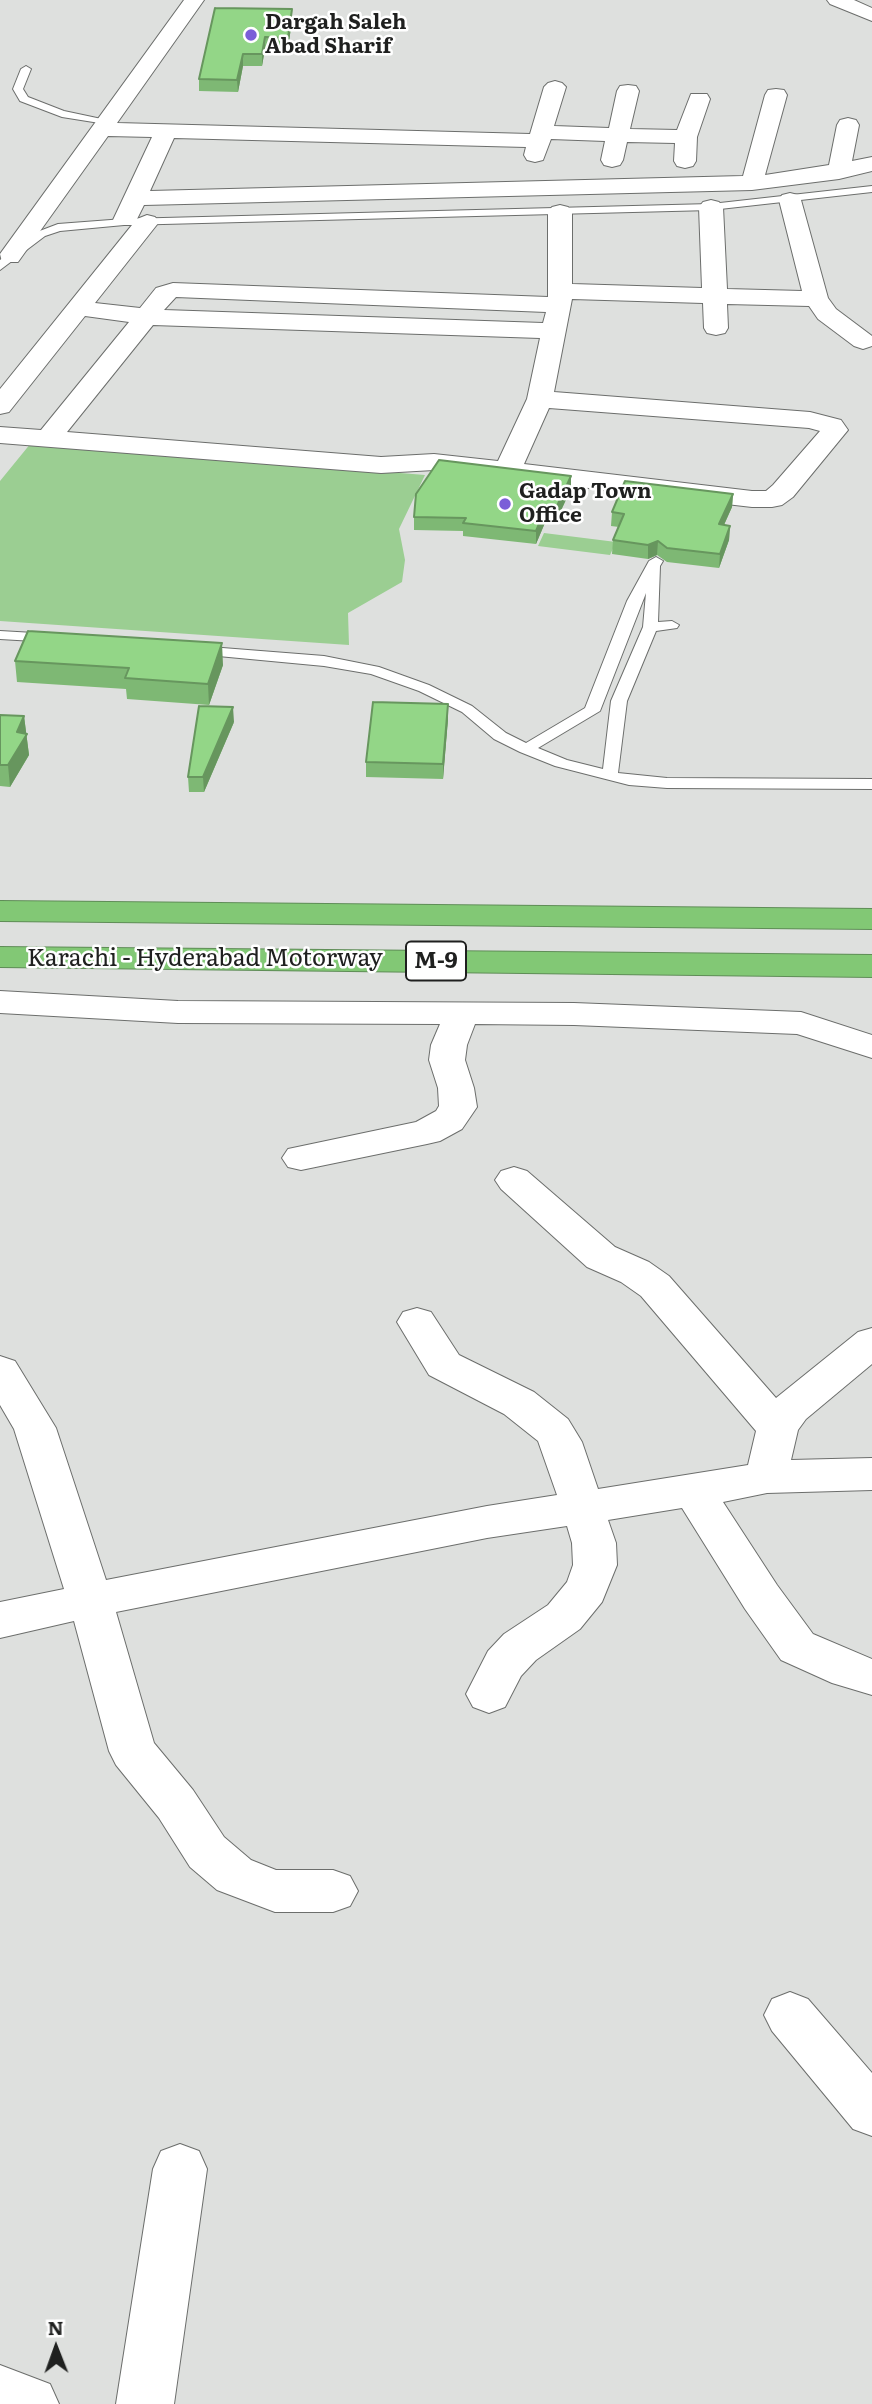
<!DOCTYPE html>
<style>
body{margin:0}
#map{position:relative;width:872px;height:2404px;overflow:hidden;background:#dee0de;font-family:Literata,serif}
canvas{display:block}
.north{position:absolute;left:21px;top:2313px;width:70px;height:70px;-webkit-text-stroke:5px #fff;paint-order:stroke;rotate:359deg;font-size:19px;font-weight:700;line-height:28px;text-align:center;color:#1f201f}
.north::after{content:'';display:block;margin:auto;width:24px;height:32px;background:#1f201f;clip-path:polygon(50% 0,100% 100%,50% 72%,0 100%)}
</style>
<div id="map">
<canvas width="872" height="2404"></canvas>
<div class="north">N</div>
</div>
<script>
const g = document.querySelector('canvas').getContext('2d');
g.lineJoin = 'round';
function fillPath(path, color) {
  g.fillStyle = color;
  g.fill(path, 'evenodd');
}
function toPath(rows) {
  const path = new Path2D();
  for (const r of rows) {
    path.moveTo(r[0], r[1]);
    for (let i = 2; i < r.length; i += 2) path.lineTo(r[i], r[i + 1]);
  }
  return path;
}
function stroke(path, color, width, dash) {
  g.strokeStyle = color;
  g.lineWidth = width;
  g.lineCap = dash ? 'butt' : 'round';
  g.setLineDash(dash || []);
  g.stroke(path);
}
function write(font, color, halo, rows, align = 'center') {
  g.font = font + ' Literata,serif';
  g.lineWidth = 5;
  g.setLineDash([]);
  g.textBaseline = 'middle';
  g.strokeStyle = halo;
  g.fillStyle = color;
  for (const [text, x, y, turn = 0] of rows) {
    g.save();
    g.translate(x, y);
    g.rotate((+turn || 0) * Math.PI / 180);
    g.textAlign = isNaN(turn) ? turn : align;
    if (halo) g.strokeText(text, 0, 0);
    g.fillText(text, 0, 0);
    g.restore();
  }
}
fillPath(toPath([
 [31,443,425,475,399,529,405,560,402,582,348,613,349,645,0,621,0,481],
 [544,533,616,542,610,555,538,546]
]), '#9bce92');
const lane = toPath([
 [26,66,31,69,23,89,28,97,64,111,111,121,106,124,62,117,20,101,13,89,21,69,26,66],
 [872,186,872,192,711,210,124,225,60,231,45,236,0,270,0,260,37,232,58,224,124,219,711,204,872,186],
 [656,557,663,561,660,566,658,622,672,621,679,625,677,628,656,631,627,701,618,773,667,778,872,779,872,789,667,788,629,785,555,766,520,752,494,739,462,712,419,691,371,674,324,666,197,654,190,650,197,646,324,656,379,667,429,685,472,706,506,733,526,743,585,708,627,601,649,561,656,557],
 [646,593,643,627,611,701,603,769,567,760,538,748,600,711,646,593],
 [0,631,51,634,58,638,51,642,0,639,0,631]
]);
const street = toPath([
 [184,0,204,0,117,123,530,134,544,87,548,83,555,81,562,83,566,87,554,126,609,128,617,91,620,86,628,85,636,86,639,91,630,129,677,130,691,94,707,94,710,99,697,137,696,161,693,166,685,168,677,166,674,161,675,143,627,142,623,160,620,165,612,167,604,165,601,160,605,141,551,139,543,160,535,162,527,160,524,155,526,147,174,138,150,191,743,176,765,95,768,90,776,89,784,90,787,95,765,175,829,165,837,125,840,120,848,118,856,120,859,125,852,161,872,157,872,171,839,179,752,190,144,205,137,219,147,215,155,217,159,222,95,303,140,308,156,288,173,283,548,297,548,212,552,207,560,205,568,207,572,212,572,284,702,288,699,207,703,202,711,200,719,202,723,207,727,289,802,291,779,200,782,195,790,193,798,195,801,200,828,298,836,309,872,336,872,346,863,349,854,346,818,319,809,306,727,304,728,328,725,333,716,335,707,333,704,328,703,303,572,299,554,392,810,412,841,420,848,430,793,497,782,505,772,507,752,507,434,470,381,473,0,443,0,427,41,430,129,322,85,316,9,412,0,414,0,389,132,225,117,225,113,220,152,137,108,136,18,262,2,262,0,254,184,0],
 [176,297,546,312,543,323,164,310,176,297],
 [153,325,540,338,527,399,498,461,434,454,381,457,67,432,153,325],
 [549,408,809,428,820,431,773,485,766,491,752,491,524,464,549,408],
 [827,0,854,0,872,8,872,21,830,4,827,0],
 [0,991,178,1001,574,1003,801,1012,872,1035,872,1058,797,1034,574,1025,475,1024,467,1045,465,1060,474,1088,477,1107,462,1129,440,1141,427,1144,301,1170,288,1167,282,1158,288,1149,416,1122,436,1111,439,1106,438,1088,429,1060,431,1045,440,1024,178,1023,0,1013,0,991],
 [514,1167,527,1171,615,1247,649,1262,669,1276,776,1398,858,1332,872,1328,872,1364,806,1419,798,1430,791,1460,872,1458,872,1490,767,1493,723,1502,777,1585,813,1634,872,1659,872,1695,832,1683,781,1660,745,1609,682,1508,608,1520,616,1543,617,1565,602,1602,580,1629,536,1660,521,1676,505,1707,489,1713,473,1707,466,1694,488,1651,504,1634,548,1605,567,1582,573,1565,572,1543,567,1526,487,1538,116,1612,154,1743,193,1790,224,1837,251,1860,276,1870,333,1870,350,1876,358,1891,350,1906,333,1912,275,1912,217,1890,190,1867,159,1818,116,1765,109,1751,74,1621,0,1638,0,1602,64,1589,14,1429,0,1405,0,1356,15,1361,56,1428,106,1580,487,1506,557,1495,538,1441,504,1414,429,1375,397,1322,403,1312,417,1308,431,1312,459,1355,534,1392,568,1419,582,1442,598,1489,748,1465,756,1431,641,1296,621,1282,587,1267,501,1189,495,1180,501,1171,514,1167],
 [790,1992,808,1999,872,2073,872,2136,853,2129,772,2031,764,2015,772,1999,790,1992],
 [180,2144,199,2151,207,2169,174,2404,116,2404,153,2169,161,2151,180,2144],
 [0,2365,50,2384,59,2404,0,2404,0,2365]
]);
const highway = toPath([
 [0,901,872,909,872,929,0,921,0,901],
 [0,947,872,955,872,977,0,967,0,947]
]);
stroke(lane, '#6c6e6c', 2);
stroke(street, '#6c6e6c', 2);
stroke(highway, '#5f8d57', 2);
fillPath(lane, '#fff');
fillPath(street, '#fff');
fillPath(highway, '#82c875');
fillPath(toPath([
 [292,9,292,20,288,49,265,49,262,66,243,66,238,92,199,91,199,79],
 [571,476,571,489,557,519,547,518,536,544,463,536,463,531,414,530,414,517],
 [733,494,732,507,724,525,730,526,729,540,719,568,667,562,657,555,648,559,612,554,613,540,619,527,611,526,612,512],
 [15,661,223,665,209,705,127,699,126,689,17,682],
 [0,715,24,716,29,755,10,787,0,786],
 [448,719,443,779,366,777,366,762],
 [234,722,204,792,189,792,188,777]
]), '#7eb874');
fillPath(toPath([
 [292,9,292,20,288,49,288,38],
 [265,37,265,49,262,66,262,54],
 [243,54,243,66,238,92,237,80],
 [571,476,571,489,557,519,557,506],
 [733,494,732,507,718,538,719,524],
 [547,505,547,518,536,544,536,531],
 [730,526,729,540,719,568,720,554],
 [658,541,657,555,648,559,648,545],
 [222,643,223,665,209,705,208,684],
 [448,704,448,719,443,779,443,764],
 [233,707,234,722,204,792,203,777],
 [24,716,29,755,10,787,8,765,17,732]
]), '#67965e');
const building = toPath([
 [215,8,292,9,288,38,265,37,262,54,243,54,237,80,199,79,215,8],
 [439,460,571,476,557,506,547,505,536,531,463,523,466,518,414,517,416,494,439,460],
 [625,481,733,494,719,524,730,526,720,554,667,548,658,541,648,545,613,540,624,514,612,512,625,481],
 [28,631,222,643,208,684,125,678,129,668,15,661,28,631],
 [373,702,448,704,443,764,366,762,373,702],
 [199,706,233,707,203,777,188,777,199,706],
 [0,715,24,716,17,732,27,734,8,765,0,765,0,715]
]);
fillPath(building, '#93d687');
stroke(building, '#67965e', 2);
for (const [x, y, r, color] of [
 [251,35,7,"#7b5ed8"],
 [505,504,7,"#7b5ed8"]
]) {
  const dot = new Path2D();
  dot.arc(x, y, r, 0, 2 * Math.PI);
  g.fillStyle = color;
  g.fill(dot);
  stroke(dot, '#fff', 2.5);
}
write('bold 21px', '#1f201f', '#fff', [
 ["Dargah Saleh",265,23],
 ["Abad Sharif",265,47],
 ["Gadap Town",519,492],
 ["Office",519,516]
], 'left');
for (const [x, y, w] of [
 [436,961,60]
]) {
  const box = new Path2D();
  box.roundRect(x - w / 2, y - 19.5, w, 39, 5);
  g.fillStyle = '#fff';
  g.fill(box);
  stroke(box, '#1f201f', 2);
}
write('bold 23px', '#1f201f', null, [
 ["M-9",436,961]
]);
write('24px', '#1f201f', '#fff', [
 ["Karachi - Hyderabad Motorway",205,959]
]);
</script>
